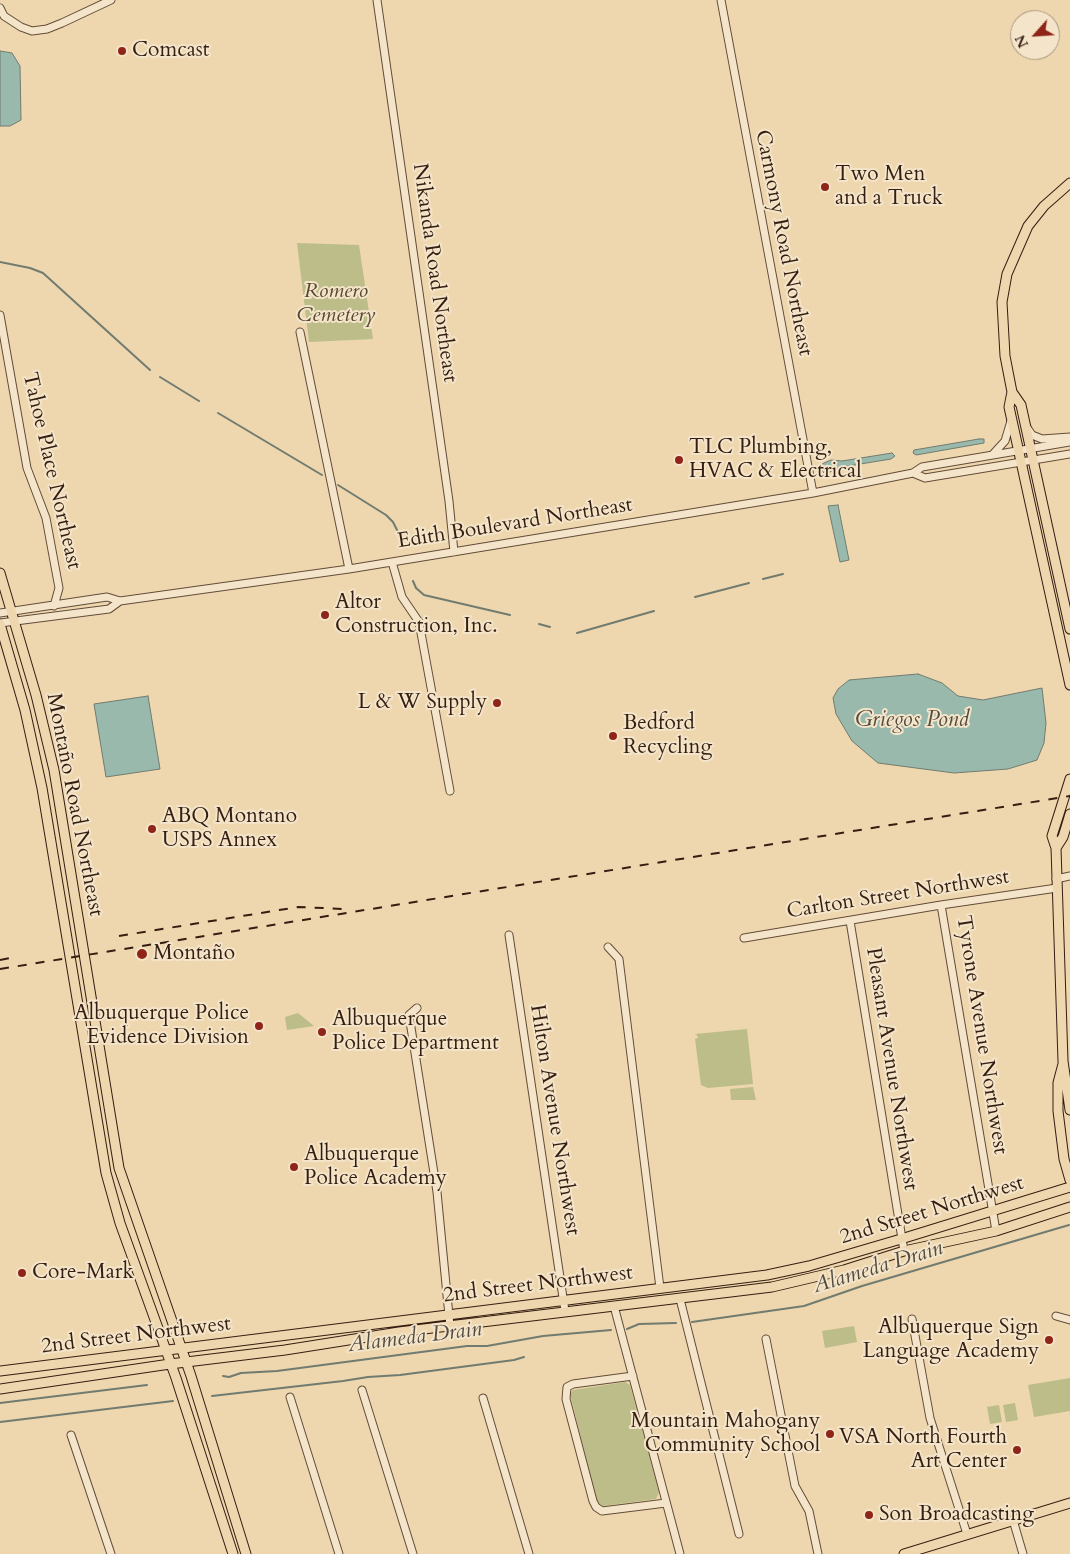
<!DOCTYPE html>
<meta charset="utf-8">
<style>
body{margin:0}
#map{position:relative;width:1070px;height:1554px;overflow:hidden;background:#eed7ae;font-family:Cardo,serif}
canvas{display:block}
.north{position:absolute;left:1010px;top:10px;width:50px;height:50px;box-sizing:border-box;background:#f4e5ca;border:1px solid #a89580;border-radius:50%;rotate:244deg;font-size:14px;font-weight:700;line-height:20px;text-align:center;color:#351e11}
.north::after{content:'';display:block;margin:auto;width:18px;height:22px;background:#8f2418;clip-path:polygon(50% 0,100% 100%,50% 72%,0 100%)}
</style>
<div id="map">
<canvas width="1070" height="1554"></canvas>
<div class="north">N</div>
</div>
<script>
const g = document.querySelector('canvas').getContext('2d');
g.lineJoin = 'round';
function fillPath(path, color) {
  g.fillStyle = color;
  g.fill(path, 'evenodd');
}
function toPath(rows) {
  const path = new Path2D();
  for (const r of rows) {
    path.moveTo(r[0], r[1]);
    for (let i = 2; i < r.length; i += 2) path.lineTo(r[i], r[i + 1]);
  }
  return path;
}
function stroke(path, color, width, dash) {
  g.strokeStyle = color;
  g.lineWidth = width;
  g.lineCap = dash ? 'butt' : 'round';
  g.setLineDash(dash || []);
  g.stroke(path);
}
function write(font, color, halo, rows, align = 'center') {
  g.font = font + ' Cardo,serif';
  g.lineWidth = 4;
  g.setLineDash([]);
  g.textBaseline = 'middle';
  g.strokeStyle = halo;
  g.fillStyle = color;
  for (const [text, x, y, turn = 0] of rows) {
    g.save();
    g.translate(x, y);
    g.rotate((+turn || 0) * Math.PI / 180);
    g.textAlign = isNaN(turn) ? turn : align;
    if (halo) g.strokeText(text, 0, 0);
    g.fillText(text, 0, 0);
    g.restore();
  }
}
fillPath(toPath([
 [297,243,359,245,373,339,309,342],
 [298,1013,314,1026,287,1030,285,1017],
 [747,1029,753,1084,708,1088,701,1085,695,1039,698,1038,697,1035,695,1034],
 [753,1087,756,1100,731,1100,730,1089],
 [854,1326,857,1342,825,1348,822,1331],
 [1070,1378,1070,1411,1034,1417,1028,1385],
 [625,1382,630,1385,659,1492,656,1499,603,1506,597,1502,570,1394,573,1390],
 [1015,1403,1018,1420,1006,1422,1003,1405],
 [999,1405,1002,1422,990,1424,987,1407]
]), '#bcbd88');
const water = toPath([
 [0,51,12,53,20,66,21,120,10,126,0,126,0,51],
 [979,439,984,439,984,443,916,455,913,453,914,450,979,439],
 [892,453,895,456,891,459,842,467,825,474,821,470,822,464,831,460,842,461,892,453],
 [838,505,849,560,840,562,828,506,838,505],
 [918,674,942,683,958,696,983,700,1042,688,1046,723,1044,743,1037,760,1008,769,954,773,878,763,852,741,836,714,833,698,838,689,849,680,918,674],
 [148,696,160,769,106,777,94,704,148,696]
]);
fillPath(water, '#99b9ad');
stroke(water, '#717b6f', 1);
stroke(toPath([
 [0,262,30,268,43,273,150,370],
 [160,377,199,401],
 [218,413,322,475],
 [338,485,386,515,393,522,400,536],
 [763,579,783,574],
 [413,581,416,588,424,595,510,615],
 [695,597,749,583],
 [539,624,550,627],
 [577,633,654,611],
 [692,1322,804,1306,862,1286,1069,1225],
 [627,1329,639,1324,676,1323],
 [223,1376,229,1377,241,1373,277,1371,467,1346,487,1346,543,1336,611,1330],
 [212,1396,343,1381,368,1377,400,1375,514,1360,524,1357],
 [0,1403,147,1385],
 [0,1422,173,1401]
]), '#717b6f', 2);
const minor = toPath([
 [377,0,449,501,454,552],
 [721,0,813,493],
 [0,8,4,16,21,27,32,31,47,29,62,23,111,0],
 [0,315,27,468,46,518,59,588,54,606],
 [300,332,349,569],
 [1026,426,1032,435,1042,439,1070,437],
 [993,454,1005,441,1011,421],
 [913,473,925,478,1070,454],
 [392,562,402,597,419,622,450,791],
 [0,613,107,597,120,601,349,569,813,493,913,473,922,467,1070,442],
 [0,623,109,609,120,601],
 [1056,879,1070,876],
 [941,905,996,1231],
 [850,921,904,1251],
 [509,935,565,1311],
 [744,938,941,905,1057,888],
 [608,947,619,959,660,1288],
 [417,1008,409,1015,437,1192,450,1326],
 [680,1299,739,1534],
 [614,1306,680,1554],
 [1056,1316,1070,1320],
 [912,1319,930,1418,967,1534],
 [766,1339,795,1486,809,1511,818,1554],
 [633,1376,573,1384,567,1387,566,1399,593,1501,596,1507,602,1511,666,1503],
 [362,1390,413,1554],
 [290,1397,339,1554],
 [483,1398,529,1554],
 [71,1435,111,1554],
 [1013,1520,1023,1554]
]);
const major = toPath([
 [1070,183,1044,206,1028,226,1007,274,1002,302,1005,356,1012,392,1021,405,1070,629],
 [1012,392,1009,407,1070,685],
 [0,573,36,695,54,770,119,1168,191,1376,246,1554],
 [0,624,25,710,42,788,106,1173,120,1223,176,1378,233,1554],
 [1070,779,1052,836,1056,848,1063,1061,1070,1110],
 [1056,848,1063,837,1070,814],
 [1063,1064,1058,1083,1058,1111,1064,1159,1070,1180],
 [0,1371,767,1275,809,1266,901,1239,1070,1187],
 [0,1389,170,1364,285,1350,399,1332,772,1287,844,1270,904,1251,996,1231,1070,1207],
 [904,1554,1070,1503]
]);
stroke(minor, '#634c38', 9);
stroke(major, '#351e11', 11);
stroke(minor, '#f4e5ca', 7);
stroke(major, '#eed7ae', 9);
stroke(toPath([
 [119,936,298,907,344,909],
 [0,960,10,958],
 [0,969,1070,796]
]), '#351e11', 2, [9, 9]);
for (const [x, y, r, color] of [
 [122,51,5,"#8f2418"],
 [825,187,5,"#8f2418"],
 [679,460,5,"#8f2418"],
 [325,615,5,"#8f2418"],
 [497,703,5,"#8f2418"],
 [613,736,5,"#8f2418"],
 [152,829,5,"#8f2418"],
 [142,954,6,"#8f2418"],
 [259,1026,5,"#8f2418"],
 [322,1032,5,"#8f2418"],
 [294,1167,5,"#8f2418"],
 [22,1273,5,"#8f2418"],
 [1049,1340,5,"#8f2418"],
 [830,1434,5,"#8f2418"],
 [1017,1450,5,"#8f2418"],
 [869,1515,5,"#8f2418"]
]) {
  const dot = new Path2D();
  dot.arc(x, y, r, 0, 2 * Math.PI);
  g.fillStyle = color;
  g.fill(dot);
  stroke(dot, '#f4e5ca', 2);
}
write('21px', '#351e11', '#f4e5ca', [
 ["Comcast",132,51],
 ["Two Men",835,175],
 ["and a Truck",835,199],
 ["TLC Plumbing,",689,448],
 ["HVAC & Electrical",689,472],
 ["Altor",335,603],
 ["Construction, Inc.",335,627],
 ["L & W Supply",487,703,"right"],
 ["Bedford",623,724],
 ["Recycling",623,748],
 ["ABQ Montano",162,817],
 ["USPS Annex",162,841],
 ["Montaño",153,954],
 ["Albuquerque Police",249,1014,"right"],
 ["Evidence Division",249,1038,"right"],
 ["Albuquerque",332,1020],
 ["Police Department",332,1044],
 ["Albuquerque",304,1155],
 ["Police Academy",304,1179],
 ["Core-Mark",32,1273],
 ["Albuquerque Sign",1039,1328,"right"],
 ["Language Academy",1039,1352,"right"],
 ["Mountain Mahogany",820,1422,"right"],
 ["Community School",820,1446,"right"],
 ["VSA North Fourth",1007,1438,"right"],
 ["Art Center",1007,1462,"right"],
 ["Son Broadcasting",879,1515]
], 'left');
write('21px', '#351e11', '#f4e5ca', [
 ["Carmony Road Northeast",783,243,79],
 ["Nikanda Road Northeast",434,273,82],
 ["Tahoe Place Northeast",51,471,77],
 ["Edith Boulevard Northeast",515,524,-9],
 ["Montaño Road Northeast",74,805,79],
 ["Carlton Street Northwest",898,895,-9],
 ["Tyrone Avenue Northwest",981,1035,81],
 ["Pleasant Avenue Northwest",891,1069,81],
 ["Hilton Avenue Northwest",554,1120,81],
 ["2nd Street Northwest",932,1211,-17],
 ["2nd Street Northwest",538,1285,-7],
 ["2nd Street Northwest",136,1336,-7]
]);
write('italic 21px', '#57462f', '#f4e5ca', [
 ["Romero",336,292],
 ["Cemetery",336,316]
]);
write('italic 22px', '#534c40', '#f4e5ca', [
 ["Griegos Pond",912,721],
 ["Alameda Drain",878,1268,-17],
 ["Alameda Drain",415,1338,-7]
]);
</script>
